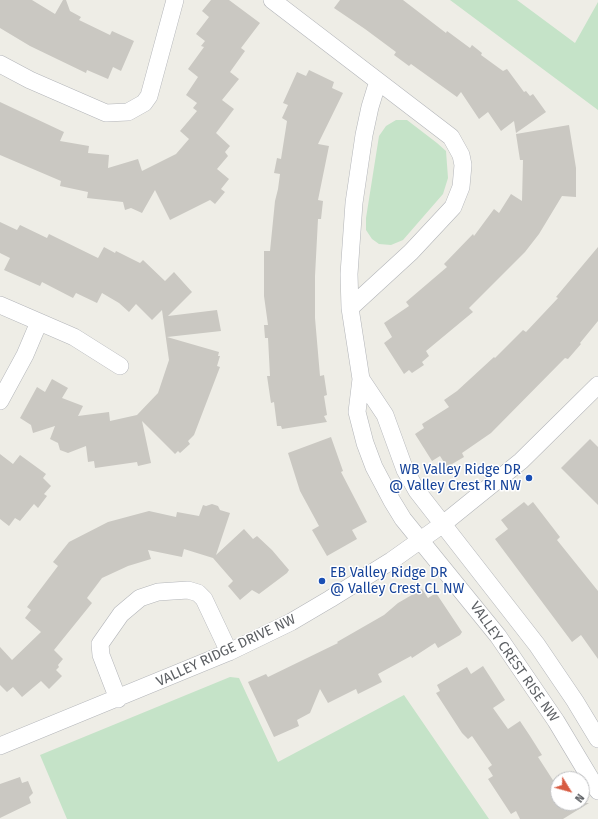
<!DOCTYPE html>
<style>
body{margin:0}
#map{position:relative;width:598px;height:819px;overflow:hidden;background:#eeede6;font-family:"Fira Sans",sans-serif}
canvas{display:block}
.north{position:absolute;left:550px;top:771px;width:40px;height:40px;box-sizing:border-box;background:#fff;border:1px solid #bebfc1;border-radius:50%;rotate:127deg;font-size:11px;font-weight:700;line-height:16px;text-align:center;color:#5d6064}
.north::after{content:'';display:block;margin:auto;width:14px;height:18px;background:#d75c43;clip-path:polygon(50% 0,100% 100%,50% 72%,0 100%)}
</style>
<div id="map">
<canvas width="598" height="819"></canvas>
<div class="north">N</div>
</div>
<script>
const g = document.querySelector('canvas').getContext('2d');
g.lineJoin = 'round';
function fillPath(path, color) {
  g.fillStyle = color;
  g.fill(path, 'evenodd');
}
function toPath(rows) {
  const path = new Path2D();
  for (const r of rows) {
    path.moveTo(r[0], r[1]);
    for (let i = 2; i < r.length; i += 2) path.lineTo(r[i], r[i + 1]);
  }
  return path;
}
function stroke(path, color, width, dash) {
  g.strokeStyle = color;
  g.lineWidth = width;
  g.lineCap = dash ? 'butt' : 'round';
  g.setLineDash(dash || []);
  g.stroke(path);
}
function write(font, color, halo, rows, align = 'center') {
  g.font = font + ' "Fira Sans",sans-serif';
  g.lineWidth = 3;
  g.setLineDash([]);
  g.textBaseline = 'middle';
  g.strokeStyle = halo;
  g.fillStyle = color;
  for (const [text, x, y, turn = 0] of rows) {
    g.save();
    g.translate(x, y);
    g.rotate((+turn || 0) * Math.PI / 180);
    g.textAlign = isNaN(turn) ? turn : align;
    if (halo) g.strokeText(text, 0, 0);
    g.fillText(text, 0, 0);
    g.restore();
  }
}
fillPath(toPath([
 [450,0,517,0,575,43,598,2,598,110],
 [396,120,407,120,437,143,446,151,448,178,443,194,403,240,391,245,379,244,372,239,366,230,366,218,379,136,386,126],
 [230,677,239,678,278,762,404,695,489,819,67,819,40,755]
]), '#c5e3c8');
fillPath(toPath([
 [0,0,32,0,55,14,63,0,66,0,70,11,81,17,79,20,110,35,112,31,134,41,121,71,113,67,108,79,87,70,86,73,30,46,0,28],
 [211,0,229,0,260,23,241,48,245,51,230,72,239,79,222,100,234,109,216,133,230,146,225,152,228,156,217,169,229,179,221,189,225,192,215,204,210,200,170,220,155,190,142,213,131,208,125,210,123,202,87,198,88,192,60,186,61,181,0,155,0,102,64,132,60,141,89,146,88,153,109,155,108,168,138,159,142,171,176,154,189,139,180,131,197,111,193,108,197,103,186,95,198,77,188,69,204,47,201,46,205,41,196,34,209,17,202,11],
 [340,0,403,0,446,33,447,31,470,48,472,45,482,53,481,55,503,71,507,69,524,92,526,91,530,96,533,94,546,112,516,133,514,121,501,131,488,112,479,119,461,92,457,97,411,64,409,66,394,55,396,52,365,29,334,8],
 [309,70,334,82,332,88,343,93,318,144,329,146,318,200,323,201,321,219,318,219,315,276,315,318,320,376,324,375,327,395,324,396,327,415,324,416,327,422,282,429,281,426,277,426,274,402,271,403,267,376,270,376,268,338,265,338,264,325,268,325,264,296,264,251,270,251,275,201,278,189,280,174,274,173,277,158,281,159,287,121,282,118,288,105,283,103,297,72,306,76],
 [569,125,576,168,576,197,562,196,539,234,525,252,469,308,473,312,426,351,429,356,422,362,424,365,412,373,409,370,404,374,384,343,392,337,384,323,409,306,406,302,447,267,444,264,473,234,474,236,494,209,499,213,511,194,522,201,523,160,520,160,516,134],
 [0,222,17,230,20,225,47,238,49,234,98,258,104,247,115,253,116,251,140,263,143,260,165,281,174,272,192,292,168,316,217,310,221,331,167,337,219,352,218,356,220,356,217,366,220,367,194,435,188,441,190,444,180,453,178,451,175,454,142,421,151,463,138,466,137,462,95,468,94,461,88,462,86,446,68,453,60,450,58,443,50,439,55,426,33,433,31,425,20,418,37,387,45,392,52,379,68,388,62,398,83,406,78,416,109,412,110,421,137,415,158,393,169,360,162,310,152,320,136,304,129,312,119,303,102,293,97,303,76,293,73,298,42,282,40,286,4,270,10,258,0,253],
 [598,247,598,321,580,343,581,344,568,359,565,358,491,433,462,453,464,457,447,467,440,456,432,461,415,434,424,428,422,424,449,407,444,400,457,391,494,357,495,358,523,330,526,332,558,298,556,297],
 [331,437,343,471,341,472,367,522,352,530,357,539,327,556,312,530,319,526,300,491,288,453],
 [590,439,598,447,598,505,561,468],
 [0,454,13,464,20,455,46,474,43,478,51,486,44,494,47,496,38,508,34,504,20,521,15,518,9,526,0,519],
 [524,502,528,506,533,502,560,537,557,540,598,591,598,659,581,635,572,642,495,539,508,529,501,520],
 [212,504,218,506,220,510,230,513,216,555,244,529,253,539,257,536,272,550,289,570,287,573,259,594,252,590,240,600,228,586,233,581,213,558,184,549,182,557,148,550,151,559,128,566,102,578,87,598,92,603,54,650,63,659,58,665,59,667,56,670,62,676,49,689,41,681,22,697,13,687,7,692,0,685,0,647,12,660,41,632,25,618,31,610,27,607,58,566,53,562,69,542,108,522,149,511,176,517,177,512,199,516,203,505,206,506],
 [422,589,428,598,436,593,462,632,460,635,438,648,435,643,412,658,411,656,378,674,382,682,358,694,356,689,328,703,320,689,310,713,297,720,299,726,274,737,248,682,266,674,268,677,338,643,337,642,384,615,398,603],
 [483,666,505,700,493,708,508,729,520,721,530,736,542,755,538,757,558,788,558,803,589,803,563,819,520,819,516,811,511,814,488,779,493,776,488,768,492,765,472,736,468,739,462,733,436,693,440,691,437,685,467,667,471,674],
 [20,777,22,783,28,781,33,793,29,797,31,803,0,818,0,784]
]), '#cac8c2');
const minor = toPath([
 [272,0,451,137,461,155,463,165,461,187,453,207,411,252,350,308],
 [0,64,30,80,106,113,128,112,144,103,149,96,175,0],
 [378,81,370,107,364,135,354,203,349,274,350,308,361,379,357,412,365,443,374,467,392,501,403,519,498,636,556,721,598,791],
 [0,305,74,337,120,366],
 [361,379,385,415,405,470,417,491,537,645,575,701,598,739],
 [0,401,25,355,39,322],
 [118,699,101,655,100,644,121,614,140,598,158,592,188,590,198,593,204,599,229,652],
 [0,746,229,652,291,622,330,599,391,561,443,524,521,461,598,385]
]);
stroke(minor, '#b3b5b9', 18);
stroke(minor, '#fff', 17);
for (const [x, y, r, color] of [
 [529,478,4,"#1a4fb4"],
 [322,581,4,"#1a4fb4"]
]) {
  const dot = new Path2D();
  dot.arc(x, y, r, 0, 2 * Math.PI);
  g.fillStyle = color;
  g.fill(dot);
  stroke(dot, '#fff', 1.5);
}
write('14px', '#164399', '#fff', [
 ["WB Valley Ridge DR",521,470],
 ["@ Valley Crest RI NW",521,486],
 ["EB Valley Ridge DR",330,573,"left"],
 ["@ Valley Crest CL NW",330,589,"left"]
], 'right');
write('14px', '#5d6064', '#fff', [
 ["VALLEY RIDGE DRIVE NW",226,651,-25],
 ["VALLEY CREST RISE NW",514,662,55]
]);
</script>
